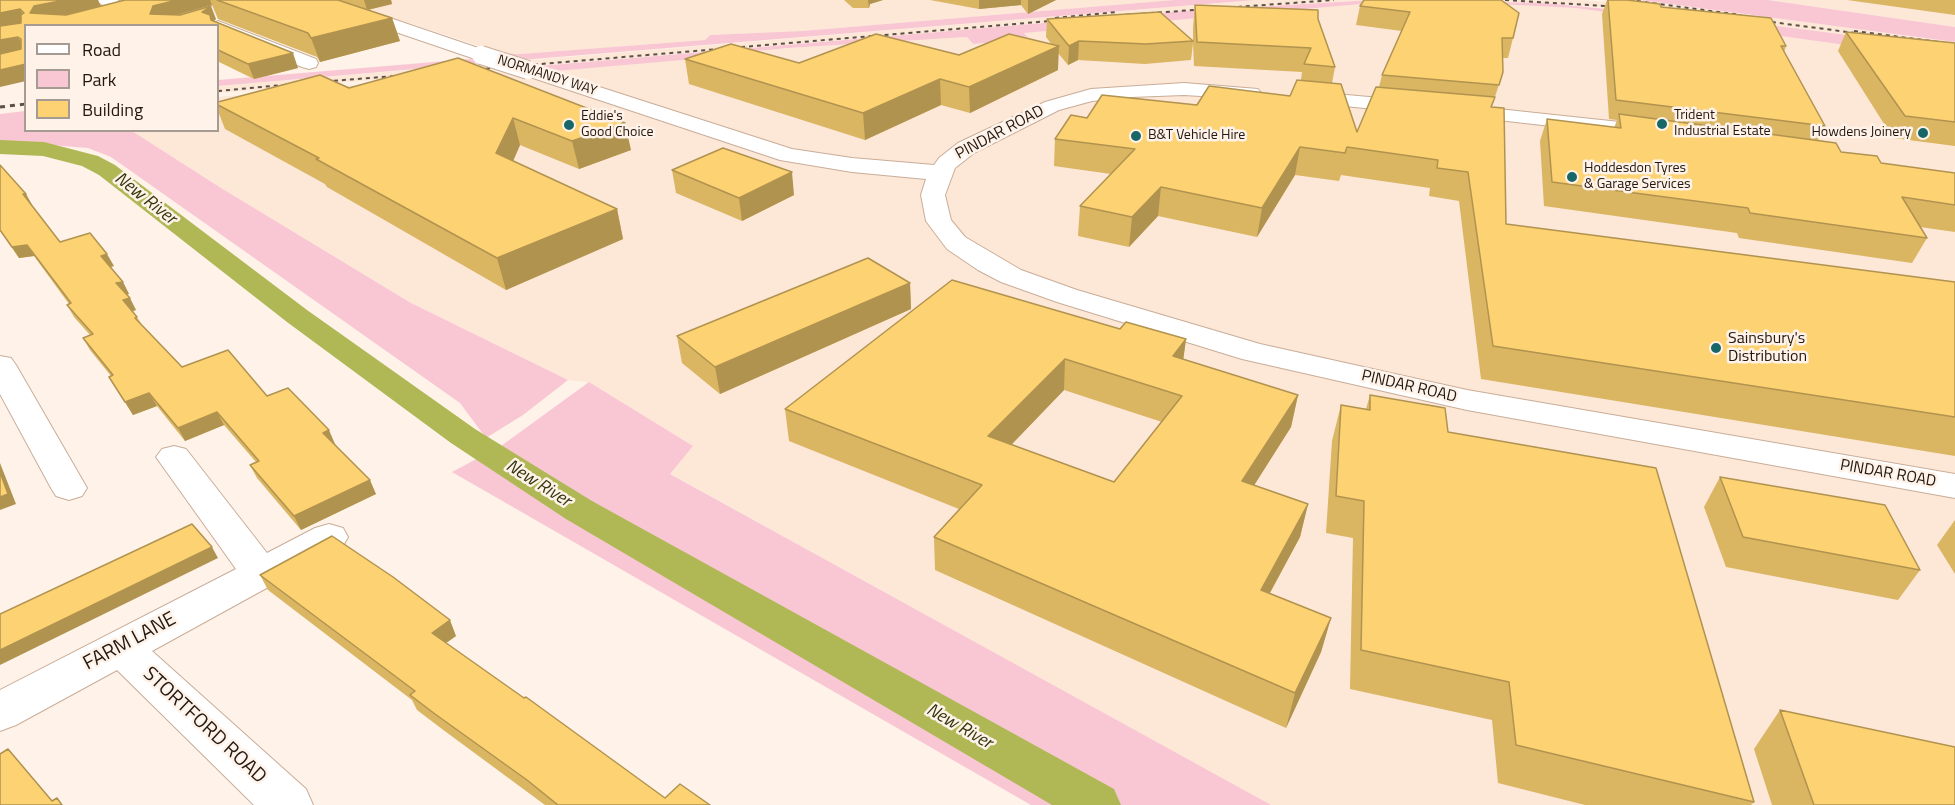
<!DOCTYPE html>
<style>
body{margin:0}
#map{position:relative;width:1955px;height:805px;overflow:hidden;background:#fef2e9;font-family:"Titillium Web",sans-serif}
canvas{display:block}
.legend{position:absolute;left:24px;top:24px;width:195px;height:108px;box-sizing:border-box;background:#fef2e9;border:2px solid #a69b92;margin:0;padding:8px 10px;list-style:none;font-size:18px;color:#221810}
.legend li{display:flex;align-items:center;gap:12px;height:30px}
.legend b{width:30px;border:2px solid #a69b92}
</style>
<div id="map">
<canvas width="1955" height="805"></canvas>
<ul class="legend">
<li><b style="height:8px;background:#fff"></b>Road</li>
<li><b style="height:16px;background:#f9c7d3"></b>Park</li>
<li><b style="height:16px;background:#fdd272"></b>Building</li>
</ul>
</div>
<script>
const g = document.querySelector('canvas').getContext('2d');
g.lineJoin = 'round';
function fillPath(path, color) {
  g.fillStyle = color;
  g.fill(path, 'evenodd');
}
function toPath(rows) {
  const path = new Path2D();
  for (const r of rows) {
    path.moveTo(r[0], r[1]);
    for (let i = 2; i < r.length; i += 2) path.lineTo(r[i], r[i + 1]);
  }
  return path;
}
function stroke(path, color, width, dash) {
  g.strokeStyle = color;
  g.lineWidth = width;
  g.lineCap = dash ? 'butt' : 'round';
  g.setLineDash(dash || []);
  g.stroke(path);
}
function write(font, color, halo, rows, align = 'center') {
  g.font = font + ' "Titillium Web",sans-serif';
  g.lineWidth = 5;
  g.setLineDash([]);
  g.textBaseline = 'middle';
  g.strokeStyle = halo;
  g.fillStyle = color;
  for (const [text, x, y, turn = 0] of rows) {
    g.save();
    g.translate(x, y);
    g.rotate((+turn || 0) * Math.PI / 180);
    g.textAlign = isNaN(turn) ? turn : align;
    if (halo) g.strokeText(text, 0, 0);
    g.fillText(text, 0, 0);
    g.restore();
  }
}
fillPath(toPath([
 [322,0,1174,0,802,31,710,35,705,40,520,54,500,53,413,24],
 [1255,0,1577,0,1611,2,1602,0,1640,0,1955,42,1955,49,1731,20,1573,5,1448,0,1350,1,1184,11,218,93,218,86],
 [1768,0,1955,0,1955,27],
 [1374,3,1497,4,1576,8,1955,60,1955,805,1270,805,669,473,693,446,589,382,568,380,411,303,221,188,132,131,218,130,218,97,548,68,556,71,788,48,967,37,973,44,1028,38,1023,33]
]), '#fde7d7');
fillPath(toPath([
 [1174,0,1255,0,521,60,500,53,520,54,705,40,710,35,802,31],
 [1373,0,1542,3,1731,20,1955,49,1955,60,1576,8,1497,4,1374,3,1024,33,1029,39,973,44,967,37,788,48,705,56,705,58,556,71,539,66,1184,11],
 [1640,0,1768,0,1955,27,1955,42],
 [470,59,485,63,218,86,218,80],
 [25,111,26,130,132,131,221,188,411,303,568,380,523,415,486,438,460,403,111,157,88,148,0,141,0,114],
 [589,382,693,446,670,474,1271,805,1031,805,452,472,501,446]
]), '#f9c7d3');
fillPath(toPath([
 [0,140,44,142,98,156,115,165,307,310,475,429,592,501,1114,789,1121,805,1052,805,566,519,451,443,287,322,99,175,82,166,43,156,0,154,0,140]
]), '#afb855');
const minor = toPath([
 [95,0,117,0,130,6,132,9,130,12,72,26,39,26,41,22,107,8,95,0],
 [288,0,315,0,390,18,487,51,490,55,487,59,475,59,378,26,290,3,288,0],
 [218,21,316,59,318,63,316,67,309,69,302,67,218,32,218,26,210,26,218,21],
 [528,64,792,149,852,158,934,165,939,158,958,143,1045,102,1091,89,1184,83,1258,89,1261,93,1258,97,1251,99,1184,95,1131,97,1092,101,1059,110,974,153,955,168,945,195,951,220,965,237,1021,270,1077,290,1260,344,1467,390,1955,474,1955,498,1467,410,1242,359,1057,302,1001,282,978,270,947,249,926,221,921,195,926,179,852,172,780,160,521,74,519,70,521,66,528,64],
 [1303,91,1413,101,1420,103,1423,107,1420,111,1413,113,1296,101,1293,97,1296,93,1303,91],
 [1461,105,1657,126,1665,127,1668,132,1665,137,1657,138,1454,115,1451,111,1454,107,1461,105],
 [0,356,11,358,16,365,87,488,82,496,69,500,56,496,51,488,0,394,0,356],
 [174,446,186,449,267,553,315,528,329,524,343,528,348,537,343,546,152,651,306,789,313,805,254,805,117,670,16,725,0,731,0,690,236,569,156,457,162,449,174,446]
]);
stroke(minor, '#c9ad98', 2);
fillPath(minor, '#fff');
stroke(toPath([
 [1505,0,1621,7],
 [1629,0,1741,15],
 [1110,16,1334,0],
 [1055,18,1117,12],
 [1756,20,1863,34],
 [1854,31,1955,44],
 [470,70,1062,20],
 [318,82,408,75],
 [218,91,294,84]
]), '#5a5048', 2, [4, 4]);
stroke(toPath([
 [0,107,26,104]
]), '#5a5048', 3, [5, 5]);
const minorBridge = toPath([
 [481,55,528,70]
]);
stroke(minorBridge, '#c9ad98', 20, []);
stroke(minorBridge, '#fff', 18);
fillPath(toPath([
 [0,0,98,0,101,6,124,1,122,0,391,0,392,4,368,10,392,18,400,41,320,62,317,57,218,19,212,5,178,15,216,19,214,21,298,68,254,79,219,62,218,63,218,26,26,64],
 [844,0,883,0,870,4,869,8,853,8],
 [930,0,1056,0,1028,14,1021,5,979,9],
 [1364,0,1513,38,1508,58,1502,58,1503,72,1492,106,1506,224,1955,282,1955,456,1481,379,1459,201,1429,196,1430,188,1341,175,1339,181,1295,175,1257,237,1158,216,1129,247,1078,236,1080,206,1111,174,1054,166,1055,139,1087,118,1197,105,1290,96,1301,80,1302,72,1194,66,1193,43,1191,60,1145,64,1078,60,1068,65,1058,53,1058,70,970,113,941,105,865,140,689,84,685,59,799,63,959,55,1052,45,1046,37,1047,19,1193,41,1193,27,1195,5,1318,19,1335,67,1332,83,1357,132,1379,87,1382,75,1402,31,1356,25,1360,6],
 [1607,0,1627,0,1661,7,1786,46,1784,52,1825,126,1818,140,1841,152,1881,163,1955,173,1955,232,1920,227,1927,238,1912,263,1739,238,1737,233,1544,206,1540,141,1547,119,1614,128,1617,120,1609,119,1602,14],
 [1847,0,1955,0,1955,15],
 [1846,32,1955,43,1955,146,1893,138,1838,51],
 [458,58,631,150,579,169,520,145,513,161,617,209,623,239,506,290,327,187,325,184,225,129,218,111,218,102,349,88],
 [0,165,26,194,32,205,31,205,60,242,114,266,110,267,123,282,129,294,127,294,136,310,133,311,142,325,182,367,267,396,335,444,376,494,301,530,257,478,250,465,256,462,224,425,185,441,157,406,133,415,109,377,111,376,90,350,83,338,90,335,74,317,67,305,69,304,34,256,19,258,0,231],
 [672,170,794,195,742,221,676,193],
 [910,283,911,309,720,394,682,363,677,336],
 [1120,329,1186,339,1183,360,1298,395,1291,427,1254,485,1308,504,1300,537,1270,593,1331,618,1321,652,1286,728,935,570,934,537,959,509,789,441,785,409],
 [1064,390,1162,422,1114,482,1011,445],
 [1370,395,1448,432,1754,802,1751,805,1585,805,1498,783,1492,720,1350,689,1353,538,1326,533,1332,441,1341,405,1366,409],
 [1720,477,1920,570,1898,600,1726,567,1704,507],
 [1955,520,1955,574,1937,545],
 [260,575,456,636,446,643,665,798,710,805,545,805,442,729,417,710,412,700,268,590],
 [1780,710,1955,805,1772,805,1754,749]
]), '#dab562');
fillPath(toPath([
 [65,0,98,0,101,7,41,20,30,13,34,6],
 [177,0,210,0,212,5,158,20,150,14,153,6],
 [364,0,391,0,392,4,367,10],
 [868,0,883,0,870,4,869,8],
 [979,0,1021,0,1021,5,979,9],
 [1028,0,1056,0,1028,14],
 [211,6,216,19,213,22,202,12],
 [20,9,27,23,0,28,0,13],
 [392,18,400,41,320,62,311,38],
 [18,37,26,51,0,55,0,40],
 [1079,41,1078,60,1068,65,1069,46],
 [1059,46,1058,70,970,113,969,87],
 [293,53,298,68,254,79,248,64],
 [26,64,26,81,0,87,0,70],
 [940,79,941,105,865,140,863,113],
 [513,118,520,145,504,182,496,153],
 [625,123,631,150,579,169,572,141],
 [1300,147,1295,175,1257,237,1262,208],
 [792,172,794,195,742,221,739,198],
 [1161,187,1158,216,1129,247,1132,217],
 [23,194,26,194,32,205,29,205],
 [617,209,623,239,506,290,497,258],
 [27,245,34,256,19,258,12,247],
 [107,254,114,266,107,268,101,256],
 [123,282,129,294,123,296,116,283],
 [910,283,911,309,720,394,715,367],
 [130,298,136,310,129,312,123,300],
 [1186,339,1182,369,1173,356],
 [1065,359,1064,390,988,469,988,436],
 [149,393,157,406,133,415,125,402],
 [1298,395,1291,427,1236,514,1242,481],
 [217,412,224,425,185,441,178,428],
 [329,430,335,444,329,446,323,433],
 [0,463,16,504,0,510],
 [370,480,376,494,301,530,294,516],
 [1308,504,1300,537,1253,624,1261,590],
 [212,547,218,558,0,665,0,650],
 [1331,618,1321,652,1286,728,1295,693],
 [450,620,456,636,439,648,432,633]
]), '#b19350');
const building = toPath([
 [0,0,65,0,34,6,30,13,66,15,125,0,177,0,153,6,150,14,180,15,211,6,202,12,210,15,211,20,293,53,248,64,218,50,218,26,26,26,26,64,0,70,0,54,21,49,21,39,18,37,0,40,0,26,21,23,21,15,24,13,20,9,0,13,0,0],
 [217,0,338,0,392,18,311,38,308,33,217,0],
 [1364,0,1501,0,1519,13,1513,38,1502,38,1503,72,1499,85,1382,75,1410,12,1360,6,1364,0],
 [1608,0,1627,0,1660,4,1661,7,1771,18,1786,46,1781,46,1825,126,1616,100,1608,0],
 [1195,5,1318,10,1318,19,1335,67,1304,64,1311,48,1197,42,1195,5],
 [1160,12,1193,41,1146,44,1079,41,1069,46,1047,19,1160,12],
 [1846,32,1955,43,1955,122,1905,116,1846,32],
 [876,34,959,55,1009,34,1059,46,969,87,940,79,863,113,685,59,731,44,799,63,876,34],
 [458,58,625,123,572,141,513,118,496,153,617,209,497,258,316,159,319,158,218,105,218,102,320,75,349,88,458,58],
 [1297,80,1341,84,1357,132,1376,87,1495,97,1491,107,1504,108,1506,224,1955,282,1955,417,1493,346,1468,172,1437,168,1438,160,1347,147,1345,153,1300,147,1262,208,1161,187,1132,217,1080,206,1135,149,1055,139,1071,115,1087,118,1102,95,1197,105,1209,86,1290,96,1297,80],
 [1619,114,1836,143,1841,152,1877,156,1881,163,1955,173,1955,205,1902,197,1927,238,1750,213,1748,208,1552,182,1547,119,1621,128,1619,114],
 [723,148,792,172,739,198,672,170,723,148],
 [0,165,26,194,23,194,60,242,90,233,107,254,101,256,123,282,116,283,130,298,123,300,137,317,135,318,182,367,228,350,267,396,288,388,329,430,323,433,370,480,294,516,250,465,259,461,217,412,178,428,149,393,125,402,109,377,113,375,83,338,93,334,67,305,71,303,27,245,12,247,0,230,0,165],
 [868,258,910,283,715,367,677,336,868,258],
 [952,280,1120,329,1126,322,1186,339,1173,356,1298,395,1242,481,1308,504,1261,590,1331,618,1295,693,934,537,982,485,785,409,952,280],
 [1065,359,1182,396,1114,482,988,436,1065,359],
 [1370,395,1445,408,1448,432,1656,468,1754,802,1516,745,1509,682,1361,650,1364,501,1336,496,1341,405,1370,410,1370,395],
 [0,472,8,494,0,497,0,472],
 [1720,477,1885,505,1920,570,1743,537,1720,477],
 [192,524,212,547,0,650,0,614,192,524],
 [332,536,393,577,450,620,432,633,524,698,526,697,665,798,680,784,710,805,558,805,527,780,435,714,410,695,415,691,260,575,332,536],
 [1780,710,1955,747,1955,805,1814,805,1780,710],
 [8,749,52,801,57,798,62,805,0,805,0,754,8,749]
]);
fillPath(building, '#fdd272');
stroke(building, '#b19350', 1.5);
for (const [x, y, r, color] of [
 [1662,124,6,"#176668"],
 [569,125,6,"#176668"],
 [1923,133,6,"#176668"],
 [1136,136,6,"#176668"],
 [1572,177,6,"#176668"],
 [1716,348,6,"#176668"]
]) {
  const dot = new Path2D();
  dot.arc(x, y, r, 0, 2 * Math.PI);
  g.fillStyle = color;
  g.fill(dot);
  stroke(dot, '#fef2e9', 2);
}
write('14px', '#221810', '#fef2e9', [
 ["NORMANDY WAY",547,76,18]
]);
write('14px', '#221810', '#fef2e9', [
 ["Trident",1674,116],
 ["Industrial Estate",1674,132],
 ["Eddie's",581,117],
 ["Good Choice",581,133],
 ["Howdens Joinery",1911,133,"right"],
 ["B&T Vehicle Hire",1148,136],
 ["Hoddesdon Tyres",1584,169],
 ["& Garage Services",1584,185]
], 'left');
write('16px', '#221810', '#fef2e9', [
 ["PINDAR ROAD",1000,133,-28],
 ["PINDAR ROAD",1409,387,13],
 ["PINDAR ROAD",1888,474,10]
]);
write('16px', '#221810', '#fef2e9', [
 ["Sainsbury's",1728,339],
 ["Distribution",1728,357]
], 'left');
write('italic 18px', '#33370c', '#fef2e9', [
 ["New River",145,199,38],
 ["New River",538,484,32],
 ["New River",959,727,30]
]);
write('20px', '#221810', '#fef2e9', [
 ["FARM LANE",130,642,-28],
 ["STORTFORD ROAD",204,726,43]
]);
</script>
